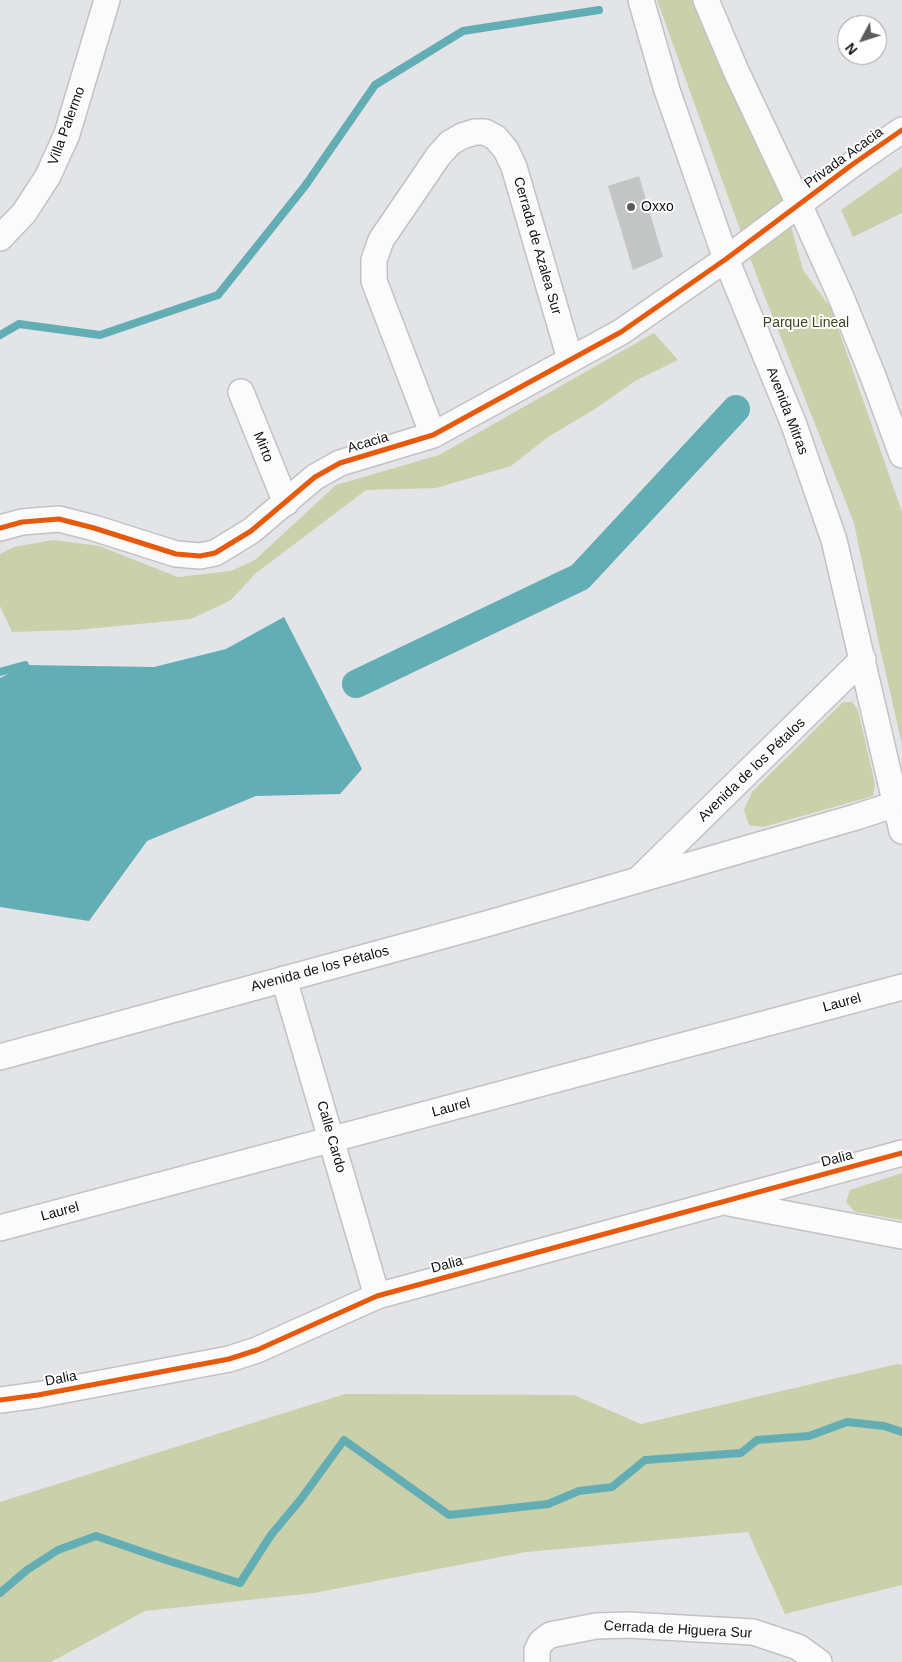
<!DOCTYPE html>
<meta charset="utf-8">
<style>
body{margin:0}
#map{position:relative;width:902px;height:1662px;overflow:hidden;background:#e2e4e7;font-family:Arial,sans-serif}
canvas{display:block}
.north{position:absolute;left:837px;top:15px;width:50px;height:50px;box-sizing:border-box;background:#fff;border:1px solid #9fa0a0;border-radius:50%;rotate:230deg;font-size:14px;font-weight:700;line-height:20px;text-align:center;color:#101112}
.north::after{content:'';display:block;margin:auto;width:18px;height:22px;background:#5a5b5d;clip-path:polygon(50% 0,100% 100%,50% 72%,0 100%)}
</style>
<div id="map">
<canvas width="902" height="1662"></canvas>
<div class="north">N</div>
</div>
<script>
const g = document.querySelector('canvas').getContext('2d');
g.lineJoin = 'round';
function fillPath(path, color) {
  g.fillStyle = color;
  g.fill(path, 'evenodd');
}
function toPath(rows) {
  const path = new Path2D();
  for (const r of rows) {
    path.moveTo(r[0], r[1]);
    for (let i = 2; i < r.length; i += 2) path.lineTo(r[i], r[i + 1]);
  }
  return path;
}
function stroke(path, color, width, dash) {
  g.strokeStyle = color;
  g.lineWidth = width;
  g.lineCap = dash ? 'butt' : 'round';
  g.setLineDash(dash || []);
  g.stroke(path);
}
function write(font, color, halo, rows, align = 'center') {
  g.font = font + ' Arial,sans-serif';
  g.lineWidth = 4;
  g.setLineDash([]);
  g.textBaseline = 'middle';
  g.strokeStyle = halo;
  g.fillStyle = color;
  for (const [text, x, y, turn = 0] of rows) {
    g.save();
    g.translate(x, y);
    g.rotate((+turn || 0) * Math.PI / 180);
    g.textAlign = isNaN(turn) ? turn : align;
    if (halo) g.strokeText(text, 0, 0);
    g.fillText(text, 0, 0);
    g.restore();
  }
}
fillPath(toPath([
 [657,0,693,0,701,25,780,186,803,270,831,308,902,512,902,744,880,648,854,523,759,282],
 [902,167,902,213,853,237,841,210],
 [654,333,678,360,635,381,595,409,548,437,511,466,436,488,366,490,256,573,231,600,191,619,76,630,12,632,0,606,0,554,14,547,53,540,99,546,178,577,231,571,255,560,336,485,439,455],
 [843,702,852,702,858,710,875,784,873,796,763,827,749,825,744,810,752,792],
 [902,1173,902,1220,855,1212,846,1202,850,1190],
 [897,1364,902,1365,902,1585,785,1614,748,1532,526,1552,314,1593,145,1611,51,1662,0,1662,0,1502,345,1394,574,1395,641,1424]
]), '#cad0a9');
fillPath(toPath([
 [284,617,362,769,340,794,256,796,147,841,89,921,0,907,0,678,25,665,154,667,226,649]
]), '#62aeb4');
stroke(toPath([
 [0,335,19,324,100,335,218,295,305,186,375,85,463,31,599,10],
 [0,672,25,665],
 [0,1593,27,1570,58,1550,96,1536,166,1560,240,1583,271,1535,301,1499,344,1440,449,1515,548,1504,579,1491,612,1487,645,1460,741,1453,757,1440,809,1436,847,1422,884,1426,902,1432]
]), '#62aeb4', 8);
stroke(toPath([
 [356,684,580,577,736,409]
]), '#62aeb4', 28);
fillPath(toPath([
 [639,176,663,257,633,270,608,186]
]), '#c3c4c4');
const minor = toPath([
 [641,0,667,90,726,259,794,425,834,540,902,831],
 [706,0,736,71,799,204,841,297,873,376,902,455],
 [0,238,24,213,48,176,67,134,107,0],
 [241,392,286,503],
 [433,435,374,281,374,260,381,240,439,155,450,143,462,136,475,132,485,132,496,138,506,150,514,167,570,359],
 [0,528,22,522,59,519,94,528,176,554,200,556,215,553,251,531,315,477,340,463,433,435,621,332,726,259,853,164,902,130],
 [641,877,863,659],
 [284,979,377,1296],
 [0,1057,486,924,856,817,896,804],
 [729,1203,902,1236],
 [0,1228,902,987],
 [0,1400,38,1395,229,1359,257,1350,377,1296,902,1153],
 [537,1662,537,1650,541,1642,550,1635,596,1626,628,1625,753,1632,798,1647,819,1662]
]);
stroke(minor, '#c1c2c4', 28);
stroke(minor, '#fbfbfb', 25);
stroke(toPath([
 [0,528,22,522,59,519,94,528,176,554,200,556,215,553,251,531,315,477,340,463,433,435,621,332,726,259,853,164,902,130],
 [0,1400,38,1395,229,1359,257,1350,377,1296,902,1153]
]), '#e8590c', 5);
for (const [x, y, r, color] of [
 [631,207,5,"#5a5b5d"]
]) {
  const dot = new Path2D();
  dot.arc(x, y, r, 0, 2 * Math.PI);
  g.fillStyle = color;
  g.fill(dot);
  stroke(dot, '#fff', 2);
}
write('14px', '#101112', '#fff', [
 ["Villa Palermo",67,126,-70],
 ["Privada Acacia",844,158,-36],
 ["Cerrada de Azalea Sur",537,246,74],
 ["Avenida Mitras",787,411,69],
 ["Acacia",368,443,-17],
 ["Mirto",263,447,68],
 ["Avenida de los Pétalos",752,770,-44],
 ["Avenida de los Pétalos",320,969,-15],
 ["Laurel",842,1003,-15],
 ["Laurel",451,1108,-15],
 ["Calle Cardo",331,1137,74],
 ["Dalia",837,1159,-15],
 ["Laurel",60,1212,-15],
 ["Dalia",447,1265,-15],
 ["Dalia",61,1379,-11],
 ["Cerrada de Higuera Sur",678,1630,3]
]);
write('14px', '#101112', '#fff', [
 ["Oxxo",641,207]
], 'left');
write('14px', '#41451e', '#fff', [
 ["Parque Lineal",806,323]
]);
</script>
